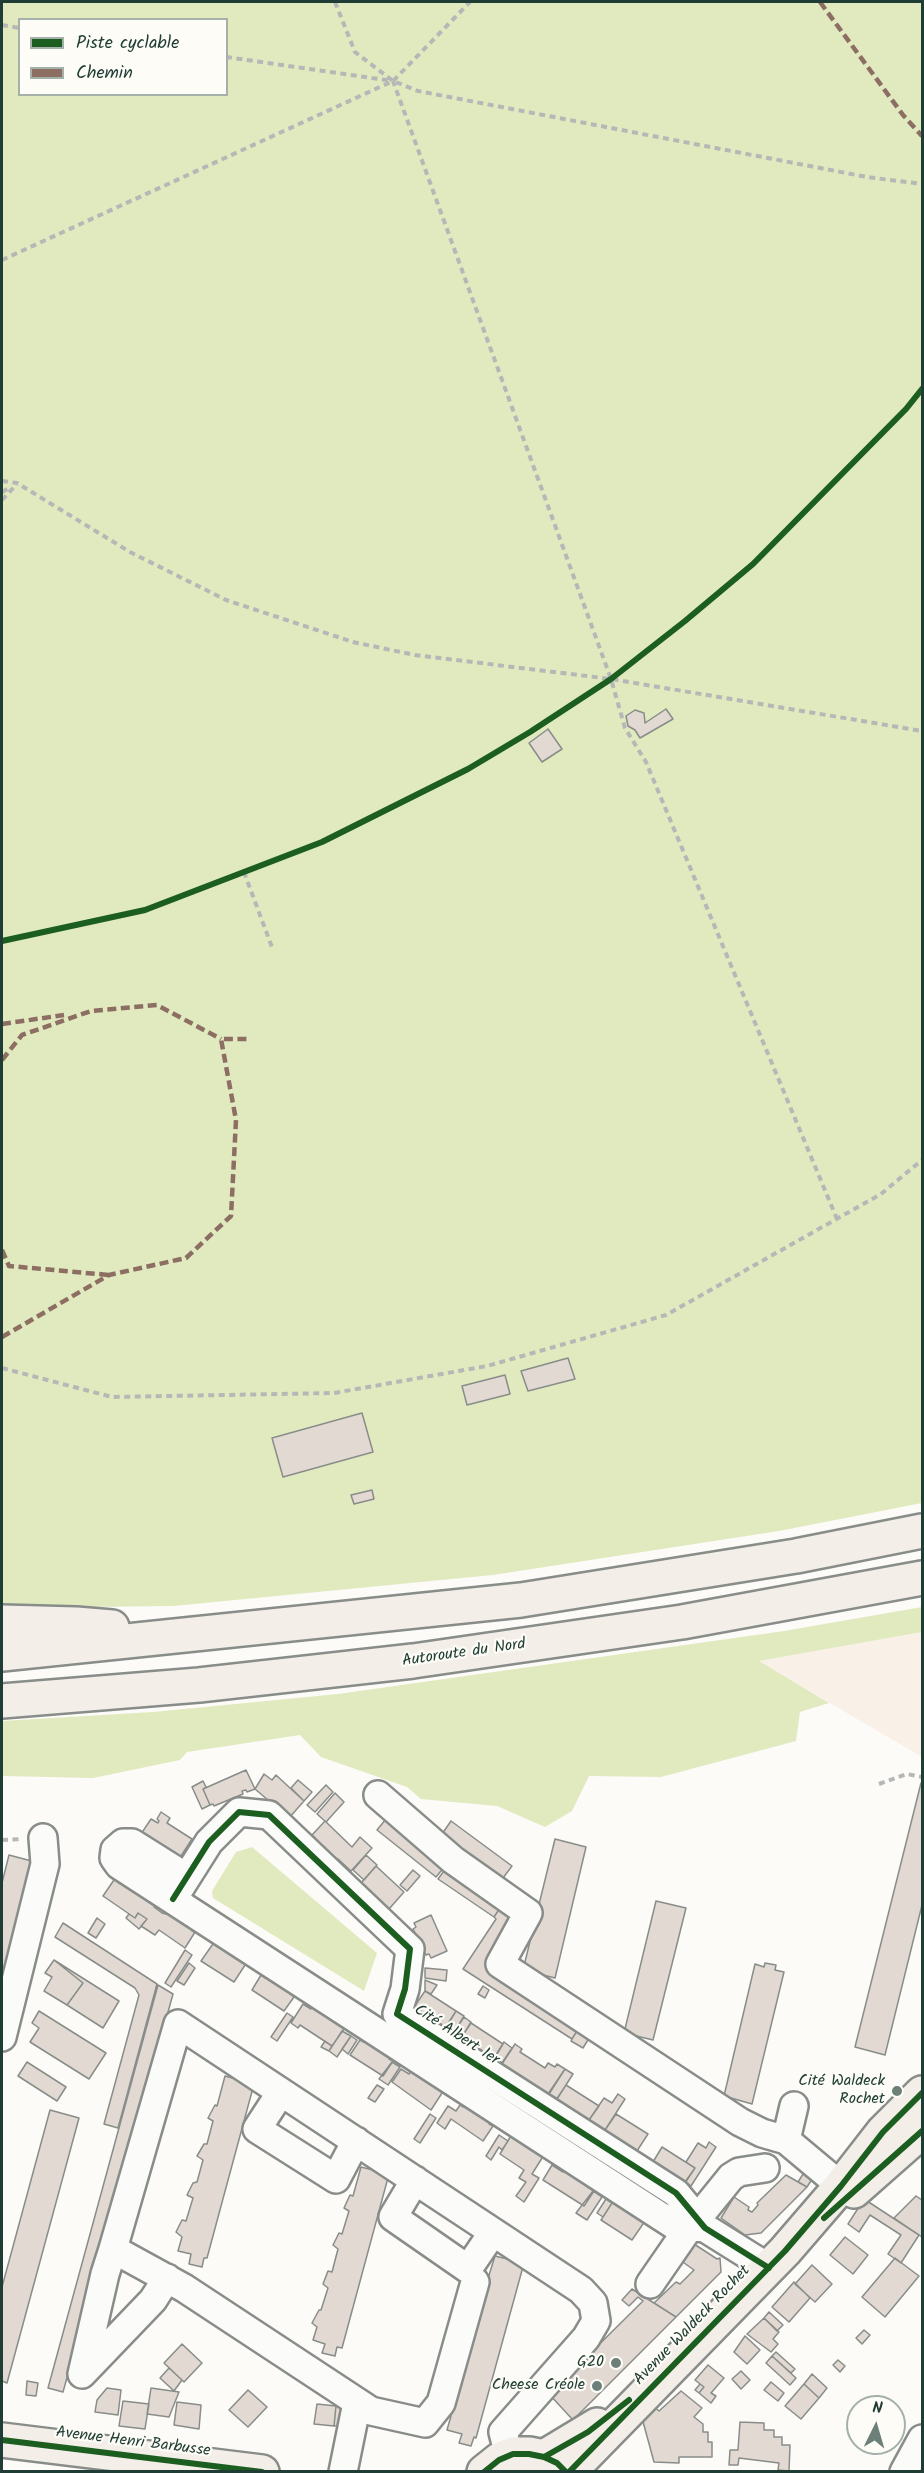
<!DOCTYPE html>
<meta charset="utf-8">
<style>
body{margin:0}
#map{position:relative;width:924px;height:2473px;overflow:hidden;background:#fcfbf8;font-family:Kalam,sans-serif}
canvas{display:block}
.frame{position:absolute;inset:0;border:3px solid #1f3d34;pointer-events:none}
.legend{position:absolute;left:18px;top:18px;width:210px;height:78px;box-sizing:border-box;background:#fdfcf7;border:2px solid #a4b0a9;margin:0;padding:8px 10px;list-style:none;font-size:18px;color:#1f3d34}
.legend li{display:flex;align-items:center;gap:12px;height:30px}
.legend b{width:30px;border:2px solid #a4b0a9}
.north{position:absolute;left:846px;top:2395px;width:60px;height:60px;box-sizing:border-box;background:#fdfcf7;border:2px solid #a4b0a9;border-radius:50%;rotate:5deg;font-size:16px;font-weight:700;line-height:24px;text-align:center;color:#1f3d34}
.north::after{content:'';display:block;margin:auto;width:21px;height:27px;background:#6c8079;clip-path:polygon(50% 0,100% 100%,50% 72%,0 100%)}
</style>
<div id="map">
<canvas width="924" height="2473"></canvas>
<div class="frame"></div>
<ul class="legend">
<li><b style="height:8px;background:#1b5e20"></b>Piste cyclable</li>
<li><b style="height:8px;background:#8d6e63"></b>Chemin</li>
</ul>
<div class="north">N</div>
</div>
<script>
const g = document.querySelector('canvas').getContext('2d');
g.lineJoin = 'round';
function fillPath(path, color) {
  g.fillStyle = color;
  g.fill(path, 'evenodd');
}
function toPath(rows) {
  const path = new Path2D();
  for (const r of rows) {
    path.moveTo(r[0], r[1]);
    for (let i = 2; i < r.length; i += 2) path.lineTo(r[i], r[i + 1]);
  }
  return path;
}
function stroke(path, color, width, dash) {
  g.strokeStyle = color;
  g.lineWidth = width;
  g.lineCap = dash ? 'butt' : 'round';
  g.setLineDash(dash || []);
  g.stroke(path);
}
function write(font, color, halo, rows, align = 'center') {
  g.font = font + ' Kalam,sans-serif';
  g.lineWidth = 4.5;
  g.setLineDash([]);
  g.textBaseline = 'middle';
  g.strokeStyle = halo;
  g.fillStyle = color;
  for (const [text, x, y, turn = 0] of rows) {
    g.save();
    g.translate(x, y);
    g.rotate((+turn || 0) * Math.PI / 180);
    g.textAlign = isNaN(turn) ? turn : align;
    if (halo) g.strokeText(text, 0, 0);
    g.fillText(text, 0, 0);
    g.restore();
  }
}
fillPath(toPath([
 [922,1632,922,1757,758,1661]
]), '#f9f0e8');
fillPath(toPath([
 [2,2,922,2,922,1503,779,1531,493,1575,173,1606,2,1608],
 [20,20,226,20,226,94,20,94],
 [922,1607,922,1632,759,1661,829,1703,800,1712,796,1741,661,1777,589,1776,572,1811,545,1827,497,1806,421,1799,407,1787,321,1757,300,1735,187,1752,180,1760,93,1778,2,1776,2,1721,153,1712,338,1694,784,1631],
 [252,1847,377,1953,364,1991,213,1898,212,1891,236,1852]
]), '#e1eabf');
const building = toPath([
 [666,709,673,719,640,738,635,730,628,726,626,716,635,710,644,713,645,723,666,709],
 [548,729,562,749,542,762,529,743,548,729],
 [568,1358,575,1379,528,1391,521,1371,568,1358],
 [505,1375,510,1394,467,1405,462,1386,505,1375],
 [362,1413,373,1452,283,1477,272,1438,362,1413],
 [372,1490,374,1499,354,1504,351,1495,372,1490],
 [246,1770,255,1789,247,1792,246,1790,242,1791,243,1794,214,1806,213,1804,210,1805,203,1789,246,1770],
 [264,1774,272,1780,276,1775,304,1801,289,1818,255,1789,264,1774],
 [298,1780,312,1792,304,1801,291,1788,298,1780],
 [203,1781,206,1787,203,1789,210,1805,202,1809,192,1787,203,1781],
 [921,1783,922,1784,922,1905,885,2055,855,2047,921,1783],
 [326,1785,333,1792,315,1812,307,1805,326,1785],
 [335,1793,344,1802,326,1822,317,1814,335,1793],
 [161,1812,170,1818,167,1823,192,1839,179,1859,141,1834,151,1819,158,1823,159,1821,157,1819,161,1812],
 [386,1819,445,1866,436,1877,377,1830,386,1819],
 [325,1821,352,1847,360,1837,372,1848,351,1871,338,1859,335,1861,313,1841,315,1838,312,1835,325,1821],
 [451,1821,512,1866,503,1878,442,1834,451,1821],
 [555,1839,586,1847,555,1978,523,1970,555,1839],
 [9,1855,39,1863,2,2002,2,1883,9,1855],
 [366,1855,377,1865,364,1880,353,1870,366,1855],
 [376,1866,404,1892,389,1909,360,1884,376,1866],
 [447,1867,502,1905,494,1917,438,1879,447,1867],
 [413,1870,420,1876,407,1891,400,1885,413,1870],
 [116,1877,156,1903,154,1907,162,1913,166,1914,168,1911,194,1928,192,1931,195,1932,185,1948,159,1930,155,1935,141,1926,147,1919,138,1913,135,1918,103,1896,116,1877],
 [656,1901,686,1908,653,2040,624,2033,656,1901],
 [502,1905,516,1914,486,1960,488,1967,580,2026,572,2039,463,1969,496,1919,494,1917,502,1905],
 [138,1913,147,1919,139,1929,126,1918,129,1914,135,1918,138,1913],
 [431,1915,447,1951,431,1958,429,1954,426,1955,413,1929,416,1927,414,1923,431,1915],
 [97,1918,105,1924,96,1938,88,1933,97,1918],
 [63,1923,157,1984,118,2128,104,2124,139,1995,135,1988,55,1937,63,1923],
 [215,1941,247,1962,234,1982,201,1961,215,1941],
 [185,1950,192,1955,171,1987,165,1983,185,1950],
 [54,1960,83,1983,67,2005,44,1991,52,1977,45,1973,54,1960],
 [54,1960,119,2001,103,2028,67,2005,83,1983,54,1960],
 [189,1963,195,1968,184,1985,177,1981,189,1963],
 [765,1963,776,1965,775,1970,784,1972,752,2104,724,2096,755,1964,764,1967,765,1963],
 [425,1968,447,1970,446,1981,425,1978,425,1968],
 [261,1975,265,1978,267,1975,293,1992,291,1994,294,1997,284,2011,252,1990,261,1975],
 [425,1980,437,1985,431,1994,425,1991,425,1980],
 [158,1985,173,1994,63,2392,48,2388,158,1985],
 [483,1986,489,1990,485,1998,478,1994,483,1986],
 [425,1991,456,2011,444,2030,412,2010,425,1991],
 [303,2004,311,2009,313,2005,346,2026,332,2046,300,2025,298,2028,291,2023,303,2004],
 [39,2011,106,2053,89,2079,30,2042,39,2028,32,2023,39,2011],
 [456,2011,464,2016,455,2031,447,2026,456,2011],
 [287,2013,293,2017,277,2041,271,2037,287,2013],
 [464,2017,471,2022,462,2037,454,2032,464,2017],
 [471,2023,503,2044,494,2059,491,2057,489,2060,463,2043,464,2040,461,2038,471,2023],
 [579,2027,591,2035,583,2048,571,2041,579,2027],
 [342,2031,351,2036,337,2057,329,2051,342,2031],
 [351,2036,357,2040,348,2054,342,2049,351,2036],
 [366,2039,391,2056,389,2059,393,2061,383,2076,350,2055,360,2040,364,2042,366,2039],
 [325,2041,332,2046,329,2051,321,2047,325,2041],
 [504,2042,512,2048,502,2063,494,2058,504,2042],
 [515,2044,522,2049,520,2052,545,2068,548,2063,555,2067,557,2064,565,2069,546,2097,507,2071,509,2069,502,2064,515,2044],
 [27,2062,66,2087,57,2101,18,2076,27,2062],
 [392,2062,400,2067,388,2085,379,2079,392,2062],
 [401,2069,409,2074,412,2069,444,2090,431,2110,392,2082,401,2069],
 [565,2069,573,2074,557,2099,549,2094,565,2069],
 [225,2076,254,2084,207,2258,204,2258,202,2267,189,2264,191,2254,178,2251,182,2237,176,2232,182,2220,186,2221,193,2198,187,2195,193,2183,197,2182,203,2160,197,2156,204,2144,207,2144,213,2121,208,2118,215,2105,217,2106,225,2076],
 [377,2085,384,2089,375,2102,368,2098,377,2085],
 [566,2085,599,2106,589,2120,587,2119,585,2122,558,2105,560,2102,556,2100,566,2085],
 [618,2094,625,2099,605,2130,589,2120,604,2098,612,2103,618,2094],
 [465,2104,491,2121,489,2124,493,2126,483,2141,451,2119,445,2129,437,2123,448,2106,456,2111,460,2105,463,2107,465,2104],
 [50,2110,79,2118,7,2383,2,2381,2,2287,50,2110],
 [430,2114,436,2118,420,2143,414,2139,430,2114],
 [616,2114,648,2134,635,2154,603,2133,616,2114],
 [512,2134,544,2155,532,2174,539,2178,524,2202,516,2196,526,2182,519,2178,524,2170,500,2154,512,2134],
 [499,2135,508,2141,502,2150,499,2147,491,2160,486,2156,499,2135],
 [709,2142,716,2147,691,2186,685,2182,695,2168,686,2162,698,2143,706,2148,709,2142],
 [662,2147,695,2168,685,2183,682,2181,681,2184,654,2166,656,2164,653,2162,662,2147],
 [552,2165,563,2172,565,2169,592,2186,591,2189,594,2191,584,2206,543,2180,552,2165],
 [361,2167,389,2174,342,2348,337,2347,335,2356,322,2353,325,2344,313,2340,317,2327,312,2323,319,2310,321,2310,328,2288,323,2284,328,2271,332,2272,338,2249,333,2245,339,2233,342,2234,349,2211,344,2208,350,2195,353,2196,361,2167],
 [805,2171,814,2176,807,2187,798,2182,805,2171],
 [786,2175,807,2187,761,2233,745,2235,721,2218,734,2197,749,2207,748,2210,752,2212,758,2205,757,2203,786,2175],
 [593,2191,602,2197,587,2220,576,2213,593,2191],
 [916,2196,922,2200,922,2237,894,2218,916,2196],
 [606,2199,612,2203,603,2217,597,2213,606,2199],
 [864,2199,919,2235,901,2263,888,2254,901,2235,870,2215,859,2232,848,2224,864,2199],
 [614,2200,645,2221,632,2240,601,2220,614,2200],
 [845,2237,868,2255,853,2274,830,2255,845,2237],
 [691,2242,717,2259,720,2258,721,2272,676,2317,654,2303,676,2282,680,2284,694,2270,680,2260,691,2242],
 [495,2256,524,2263,476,2438,474,2437,471,2446,459,2443,462,2434,447,2430,451,2416,446,2413,495,2256],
 [895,2258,919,2276,885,2317,862,2297,895,2258],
 [812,2265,832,2284,815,2302,795,2284,812,2265],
 [794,2282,810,2298,789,2322,772,2307,794,2282],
 [632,2289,676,2317,573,2420,549,2394,643,2301,638,2297,629,2306,622,2300,632,2289],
 [769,2312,783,2325,777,2331,764,2318,769,2312],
 [764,2318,779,2332,773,2339,778,2344,771,2352,747,2334,764,2318],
 [864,2330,870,2335,862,2344,856,2338,864,2330],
 [745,2336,760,2350,747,2364,734,2352,745,2336],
 [182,2344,202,2363,184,2382,164,2363,182,2344],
 [776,2352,795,2369,791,2373,772,2356,776,2352],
 [772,2356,796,2378,790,2385,766,2363,772,2356],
 [838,2360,845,2366,840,2372,833,2365,838,2360],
 [708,2365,724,2378,711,2393,716,2396,711,2403,699,2393,704,2387,695,2380,708,2365],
 [169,2368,182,2380,174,2391,160,2378,169,2368],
 [741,2371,750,2380,741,2389,732,2379,741,2371],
 [812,2374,827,2388,819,2398,804,2384,812,2374],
 [27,2381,38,2383,36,2396,26,2395,27,2381],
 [771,2382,784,2393,778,2401,764,2390,771,2382],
 [700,2384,704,2387,699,2393,695,2390,700,2384],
 [804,2384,819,2398,801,2419,785,2406,804,2384],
 [107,2388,121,2390,118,2415,95,2412,97,2400,107,2388],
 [151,2388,179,2392,169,2417,147,2414,151,2388],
 [248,2390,267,2407,248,2427,229,2410,248,2390],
 [681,2391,702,2408,694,2417,703,2424,703,2432,708,2432,708,2442,712,2442,712,2457,679,2457,679,2463,654,2462,642,2418,653,2406,659,2411,681,2391],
 [123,2401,149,2404,145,2429,119,2426,123,2401],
 [177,2402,201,2405,199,2429,174,2425,177,2402],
 [317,2404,336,2406,334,2426,314,2424,317,2404],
 [336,2406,342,2407,340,2426,334,2426,336,2406],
 [740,2422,764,2423,764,2430,774,2430,774,2437,782,2437,782,2445,790,2445,789,2471,778,2470,779,2463,739,2458,738,2465,729,2465,730,2450,738,2450,740,2422]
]);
fillPath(building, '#e2d9d2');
stroke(building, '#888d8a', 1.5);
const minor = toPath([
 [378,1795,453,1860,528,1913,500,1964,740,2122,762,2133,786,2140],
 [186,1877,132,1843,123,1843,115,1850,114,1858,119,1865,674,2225,705,2228],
 [173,1899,209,1842,239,1812,269,1815,410,1949,405,1989,397,2014,676,2193,705,2228,769,2268],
 [2,2037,45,1864,43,1838],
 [281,2092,257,2129,336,2179,356,2141],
 [794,2106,786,2140,841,2186],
 [415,2180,393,2217,468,2269,493,2232],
 [697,2219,731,2177,739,2172,765,2168],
 [113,2249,105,2274,82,2374,153,2300,167,2278],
 [475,2282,441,2403,425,2423,371,2411,184,2288,113,2249,178,2024,581,2290,593,2303,596,2321,586,2338,503,2432,509,2456],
 [650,2284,690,2226],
 [343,2472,357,2403],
 [904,2472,922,2439]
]);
const major = toPath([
 [854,2191,922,2131],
 [2,2440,262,2472],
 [544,2457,597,2425],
 [484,2472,499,2460,513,2454,529,2454,544,2457,563,2468],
 [569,2472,785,2251,841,2186,883,2132,922,2093]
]);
const highway = toPath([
 [2,1622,76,1624,112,1627],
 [2,1654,521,1600,796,1556,922,1531],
 [2,1701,199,1685,413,1661,682,1622,922,1578]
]);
stroke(minor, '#888d8a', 32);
stroke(major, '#888d8a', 38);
stroke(highway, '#888d8a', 38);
stroke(toPath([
 [335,2,355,52,393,81,418,91,867,177,922,184],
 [2,25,20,28],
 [226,57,393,81,611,679,625,728,646,762,837,1219],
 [2,260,393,81,470,2],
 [2,481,17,483,130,552,226,600,353,642,415,655,611,679,922,731],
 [2,492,11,487],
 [2,500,17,484],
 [244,872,273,950],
 [2,1368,112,1397,334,1393,487,1366,666,1315,881,1194,922,1160],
 [879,1784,907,1774,922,1777],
 [2,1840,22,1839]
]), '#b5b8b6', 4, [6, 4.5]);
stroke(minor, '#fbfbf9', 27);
stroke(major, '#f3eee7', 33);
stroke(highway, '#f3eee7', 33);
stroke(toPath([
 [820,2,903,115,922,136],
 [2,1024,64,1015],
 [2,1060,22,1035,91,1011,157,1005,221,1039],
 [2,1250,9,1266,109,1275],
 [2,1337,109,1275,186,1258,231,1216,236,1120,221,1039,249,1039]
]), '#8d6e63', 4.5, [9, 4.5]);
stroke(toPath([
 [2,941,145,910,322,842,468,769,530,732,611,679,685,621,753,564,906,409,922,389],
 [173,1899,209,1842,239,1812,269,1815,410,1949,405,1989,397,2014,676,2193,705,2228,769,2268],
 [824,2218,922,2131],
 [2,2440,262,2472],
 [544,2457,588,2432,629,2400],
 [484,2472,499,2460,513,2454,529,2454,544,2457,557,2463,566,2472],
 [569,2472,785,2251,841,2186,883,2132,922,2093]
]), '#1b5e20', 6);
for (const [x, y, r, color] of [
 [897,2091,6,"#6c8079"],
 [616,2363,6,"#6c8079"],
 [597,2386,6,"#6c8079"]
]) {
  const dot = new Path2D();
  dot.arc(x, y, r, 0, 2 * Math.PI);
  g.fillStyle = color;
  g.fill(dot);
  stroke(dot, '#fdfcf7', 2);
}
write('16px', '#1f3d34', '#fdfcf7', [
 ["Autoroute du Nord",464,1654,-8],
 ["Cité Albert 1er",456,2036,33],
 ["Avenue Waldeck Rochet",693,2326,-46],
 ["Avenue Henri Barbusse",133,2443,7]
]);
write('16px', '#1f3d34', '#fdfcf7', [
 ["Cité Waldeck",885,2082],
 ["Rochet",885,2100],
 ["G20",604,2363],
 ["Cheese Créole",585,2386]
], 'right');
</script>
